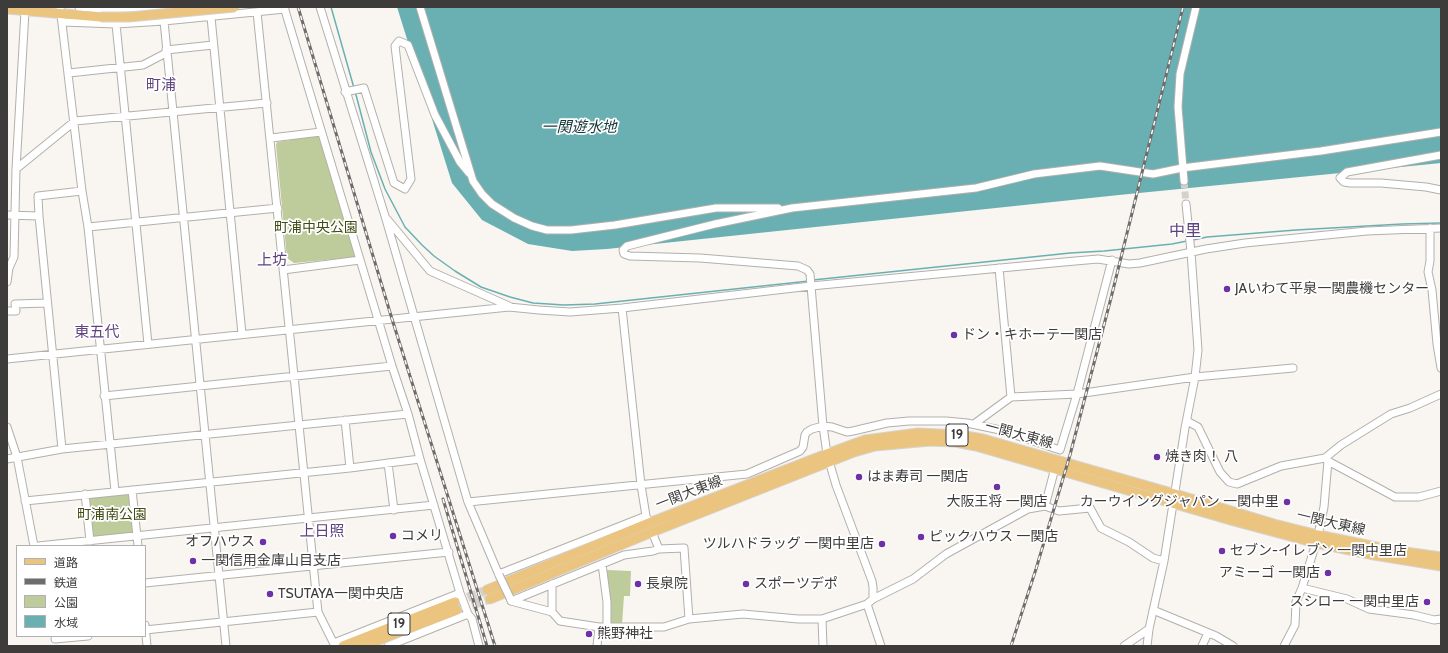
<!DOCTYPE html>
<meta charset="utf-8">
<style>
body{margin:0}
#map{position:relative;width:1448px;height:653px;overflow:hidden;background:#f9f6f1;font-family:Cabin,"Noto Sans JP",sans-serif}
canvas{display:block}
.frame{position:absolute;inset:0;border:8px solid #3e3c3b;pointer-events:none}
.legend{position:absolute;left:16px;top:545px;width:130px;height:92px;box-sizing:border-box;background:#fff;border:1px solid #b2b1b1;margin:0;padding:5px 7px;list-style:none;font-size:12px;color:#3e3c3b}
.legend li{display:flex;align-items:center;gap:8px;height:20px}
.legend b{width:20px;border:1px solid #b2b1b1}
</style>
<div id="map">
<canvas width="1448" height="653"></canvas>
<div class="frame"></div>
<ul class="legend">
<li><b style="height:5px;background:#ebc580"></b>道路</li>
<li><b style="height:5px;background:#6f6d6b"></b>鉄道</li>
<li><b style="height:11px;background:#becb9b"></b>公園</li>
<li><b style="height:11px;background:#6ab0b2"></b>水域</li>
</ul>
</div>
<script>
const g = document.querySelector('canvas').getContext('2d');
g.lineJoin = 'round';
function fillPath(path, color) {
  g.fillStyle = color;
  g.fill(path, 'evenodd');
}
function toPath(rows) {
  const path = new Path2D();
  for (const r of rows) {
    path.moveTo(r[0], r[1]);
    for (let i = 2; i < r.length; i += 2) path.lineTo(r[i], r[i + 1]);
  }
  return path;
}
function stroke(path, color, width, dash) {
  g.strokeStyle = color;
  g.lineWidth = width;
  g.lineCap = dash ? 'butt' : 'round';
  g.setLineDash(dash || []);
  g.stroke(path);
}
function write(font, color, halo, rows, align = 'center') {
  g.font = font + ' Cabin,"Noto Sans JP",sans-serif';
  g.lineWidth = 3.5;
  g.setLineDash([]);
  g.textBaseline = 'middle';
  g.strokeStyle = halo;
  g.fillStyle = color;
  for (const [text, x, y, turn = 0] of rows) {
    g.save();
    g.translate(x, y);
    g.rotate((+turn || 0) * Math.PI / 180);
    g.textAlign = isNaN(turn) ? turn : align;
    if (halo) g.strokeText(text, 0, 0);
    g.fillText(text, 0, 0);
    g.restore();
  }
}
fillPath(toPath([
 [319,135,357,257,294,263,287,258,276,145,277,142,291,140,291,138],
 [128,492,131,495,133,533,95,538,93,536,89,499,91,496],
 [607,570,631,571,630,596,624,596,622,624,609,623]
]), '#becb9b');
fillPath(toPath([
 [397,7,1441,7,1441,163,1119,195,607,249,572,251,528,244,482,220,452,183]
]), '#6ab0b2');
stroke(toPath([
 [331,7,354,88],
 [355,91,371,152,385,189,405,227,422,245,434,256,455,271,481,287,510,297,533,303,564,305,595,304,809,281],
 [1193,240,1207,237,1296,230,1402,224,1441,223],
 [813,280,1070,253,1104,251,1172,244,1187,241]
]), '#6ab0b2', 1.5);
stroke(toPath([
 [1184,181,1186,204]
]), '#d4d1cd', 7, [7, 3.5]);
stroke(toPath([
 [455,602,487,590],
 [459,609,490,599]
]), '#d4d1cd', 9, [9, 4.5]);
const minor = toPath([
 [60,7,82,191,88,227,115,491],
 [79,7,104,9,162,7],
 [210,7,242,334],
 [284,7,392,366,408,414,420,459,460,593,468,614,472,619,479,646],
 [320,7,385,216,468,502,499,575],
 [420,7,473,181,482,194,492,204,514,218,532,226,547,230,571,230,615,225,716,208,778,208],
 [257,12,318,612,335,646],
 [164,21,226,646],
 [63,22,116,24,164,21,285,9],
 [116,24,148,344],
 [166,50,213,45],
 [69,73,143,65,166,53],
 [345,92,364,88,394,183,405,189,411,179,395,46,399,41,408,45,435,115,460,162,469,173],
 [271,138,321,132],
 [1441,155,1347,172,1340,178,1344,182,1350,183,1381,183,1426,187,1441,190],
 [16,169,75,121,267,103],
 [1184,181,1178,107,1180,74,1196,7],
 [7,215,39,216,38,196,82,191],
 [39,216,62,449],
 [387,219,430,271,509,306],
 [88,227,278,208],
 [1430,228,1430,261,1428,272,1432,290,1437,344,1441,368],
 [999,268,1011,397],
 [283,270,360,260],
 [7,282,9,268,14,257,16,169,25,11],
 [622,308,641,485,646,516,649,523],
 [7,311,16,311,15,304,47,303],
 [7,359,509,307,539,310,570,312,622,308,811,286,1064,262,1098,259,1129,264,1140,263,1206,249,1245,243,1367,231,1441,228],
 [104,396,392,366],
 [345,420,350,468],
 [1187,421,1198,427,1220,472,1229,482,1237,484,1281,466,1325,458,1341,445,1391,414,1410,408,1441,394],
 [974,424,1011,397,1077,394,1195,377,1293,368],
 [7,427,17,457,34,546],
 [1325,458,1328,461,1395,497,1419,497,1441,491],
 [7,459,62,449,408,414],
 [388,463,394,510],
 [132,490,138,546],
 [85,494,90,541],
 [25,501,350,468,420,459],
 [468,502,747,474,800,451,803,447,805,435,807,432,812,429,823,426,832,427,847,432,853,431,887,423,909,421,946,421,967,423,1000,430,1060,450,1077,394,1112,260],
 [1045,506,1055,468],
 [652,532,659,549],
 [1318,535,1324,507,1328,461],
 [38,546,434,505],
 [602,564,607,602,607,627],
 [499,574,646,516],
 [145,583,449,552],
 [552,584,552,612],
 [1302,588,1347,599,1369,609,1414,615,1434,620,1441,619],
 [510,598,511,601,552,612,560,621,599,627,664,627,689,619,743,614,798,619,822,619,867,604,873,599,913,579,946,554,1028,509,1045,506,1059,511,1090,508,1101,528,1129,542,1153,558,1164,561],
 [873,599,873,587,872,581,836,485,827,454,823,426,811,286,810,274,807,270,798,266,700,258,630,256,624,254,623,250,627,246,715,224,792,208,976,188,1034,174,1100,166,1153,174,1182,168,1321,151,1441,132],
 [511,601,624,555,653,551,659,549,684,548,689,619],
 [867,604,881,646],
 [1153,610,1216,636,1233,646],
 [822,619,823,646],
 [145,625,147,646],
 [145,630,318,612],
 [55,639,88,636],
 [334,643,460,593],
 [388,646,468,614],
 [597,646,599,627],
 [1124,646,1149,629],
 [1147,646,1149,629,1164,561,1185,428,1195,377,1198,350,1191,252,1186,204],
 [1202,646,1208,633],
 [1284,646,1295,625,1296,602,1302,588,1316,543]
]);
const major = toPath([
 [7,9,101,17],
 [487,590,649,523,827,454,865,440,918,433,960,435,983,439,1175,494,1274,524,1318,535,1391,550,1441,557],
 [490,599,652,532,854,452,875,446,930,441,955,442,976,446,1234,521,1316,543,1374,555,1441,566],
 [343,646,455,602],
 [363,646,457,610]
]);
stroke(minor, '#b3b0ab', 9);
stroke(major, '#d5d4d4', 11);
stroke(minor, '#fff', 7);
stroke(major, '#ebc580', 9);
const rail = toPath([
 [298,7,392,319,495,646],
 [443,499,487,646],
 [1011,646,1036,569,1070,455,1111,298,1183,7]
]);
stroke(rail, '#6f6d6b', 3);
stroke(rail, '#fff', 1.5, [4.5]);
const minorBridge = toPath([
 [499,575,510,598]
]);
const majorBridge = toPath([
 [101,17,129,17,235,7]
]);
stroke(minorBridge, '#b3b0ab', 9, []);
stroke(majorBridge, '#d5d4d4', 11, []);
stroke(minorBridge, '#fff', 7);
stroke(majorBridge, '#ebc580', 9);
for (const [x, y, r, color] of [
 [1227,289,4,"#6d30a6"],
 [954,335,4,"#6d30a6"],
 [1157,457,4,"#6d30a6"],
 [859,477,4,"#6d30a6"],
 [997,487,4,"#6d30a6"],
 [1287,502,4,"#6d30a6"],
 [393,536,4,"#6d30a6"],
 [921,537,4,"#6d30a6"],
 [263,542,4,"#6d30a6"],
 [882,544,4,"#6d30a6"],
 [1222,551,4,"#6d30a6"],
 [193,561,4,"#6d30a6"],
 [1328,573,4,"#6d30a6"],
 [638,584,4,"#6d30a6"],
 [746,584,4,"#6d30a6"],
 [270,594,4,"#6d30a6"],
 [1427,602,4,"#6d30a6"],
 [589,634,4,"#6d30a6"]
]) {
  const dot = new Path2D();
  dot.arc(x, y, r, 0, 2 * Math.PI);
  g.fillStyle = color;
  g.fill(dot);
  stroke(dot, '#fff', 1.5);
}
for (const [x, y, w] of [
 [957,435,22],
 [399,624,22]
]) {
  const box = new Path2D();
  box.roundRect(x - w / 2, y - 11, w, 22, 3);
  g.fillStyle = '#fff';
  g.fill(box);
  stroke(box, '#3e3c3b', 1);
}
write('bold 13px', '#3e3c3b', null, [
 ["19",957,435],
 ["19",399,624]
]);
write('14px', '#424d14', '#fff', [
 ["町浦中央公園",316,228],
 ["町浦南公園",112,515]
]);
write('14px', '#3e3c3b', '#fff', [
 ["JAいわて平泉一関農機センター",1235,289],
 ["ドン・キホーテ一関店",962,335],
 ["焼き肉！ 八",1165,457],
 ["はま寿司 一関店",867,477],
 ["大阪王将 一関店",997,502,"center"],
 ["カーウイングジャパン 一関中里",1279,502,"right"],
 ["コメリ",401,536],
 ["ピックハウス 一関店",929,537],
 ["オフハウス",255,542,"right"],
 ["ツルハドラッグ 一関中里店",874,544,"right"],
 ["セブン-イレブン 一関中里店",1230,551],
 ["一関信用金庫山目支店",201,561],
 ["アミーゴ 一関店",1320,573,"right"],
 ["長泉院",646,584],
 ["スポーツデポ",754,584],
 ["TSUTAYA一関中央店",278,594],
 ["スシロー 一関中里店",1419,602,"right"],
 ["熊野神社",597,634]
], 'left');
write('14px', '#3e3c3b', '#fff', [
 ["一関大東線",1019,435,15],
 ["一関大東線",689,493,-21],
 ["一関大東線",1331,523,13]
]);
write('15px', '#5f437f', '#fff', [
 ["町浦",161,86],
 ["上坊",272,261],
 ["東五代",97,333],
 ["上日照",322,532]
]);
write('italic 15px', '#133638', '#fff', [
 ["一関遊水地",579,128]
]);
write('16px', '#5f437f', '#fff', [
 ["中里",1185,231]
]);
</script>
